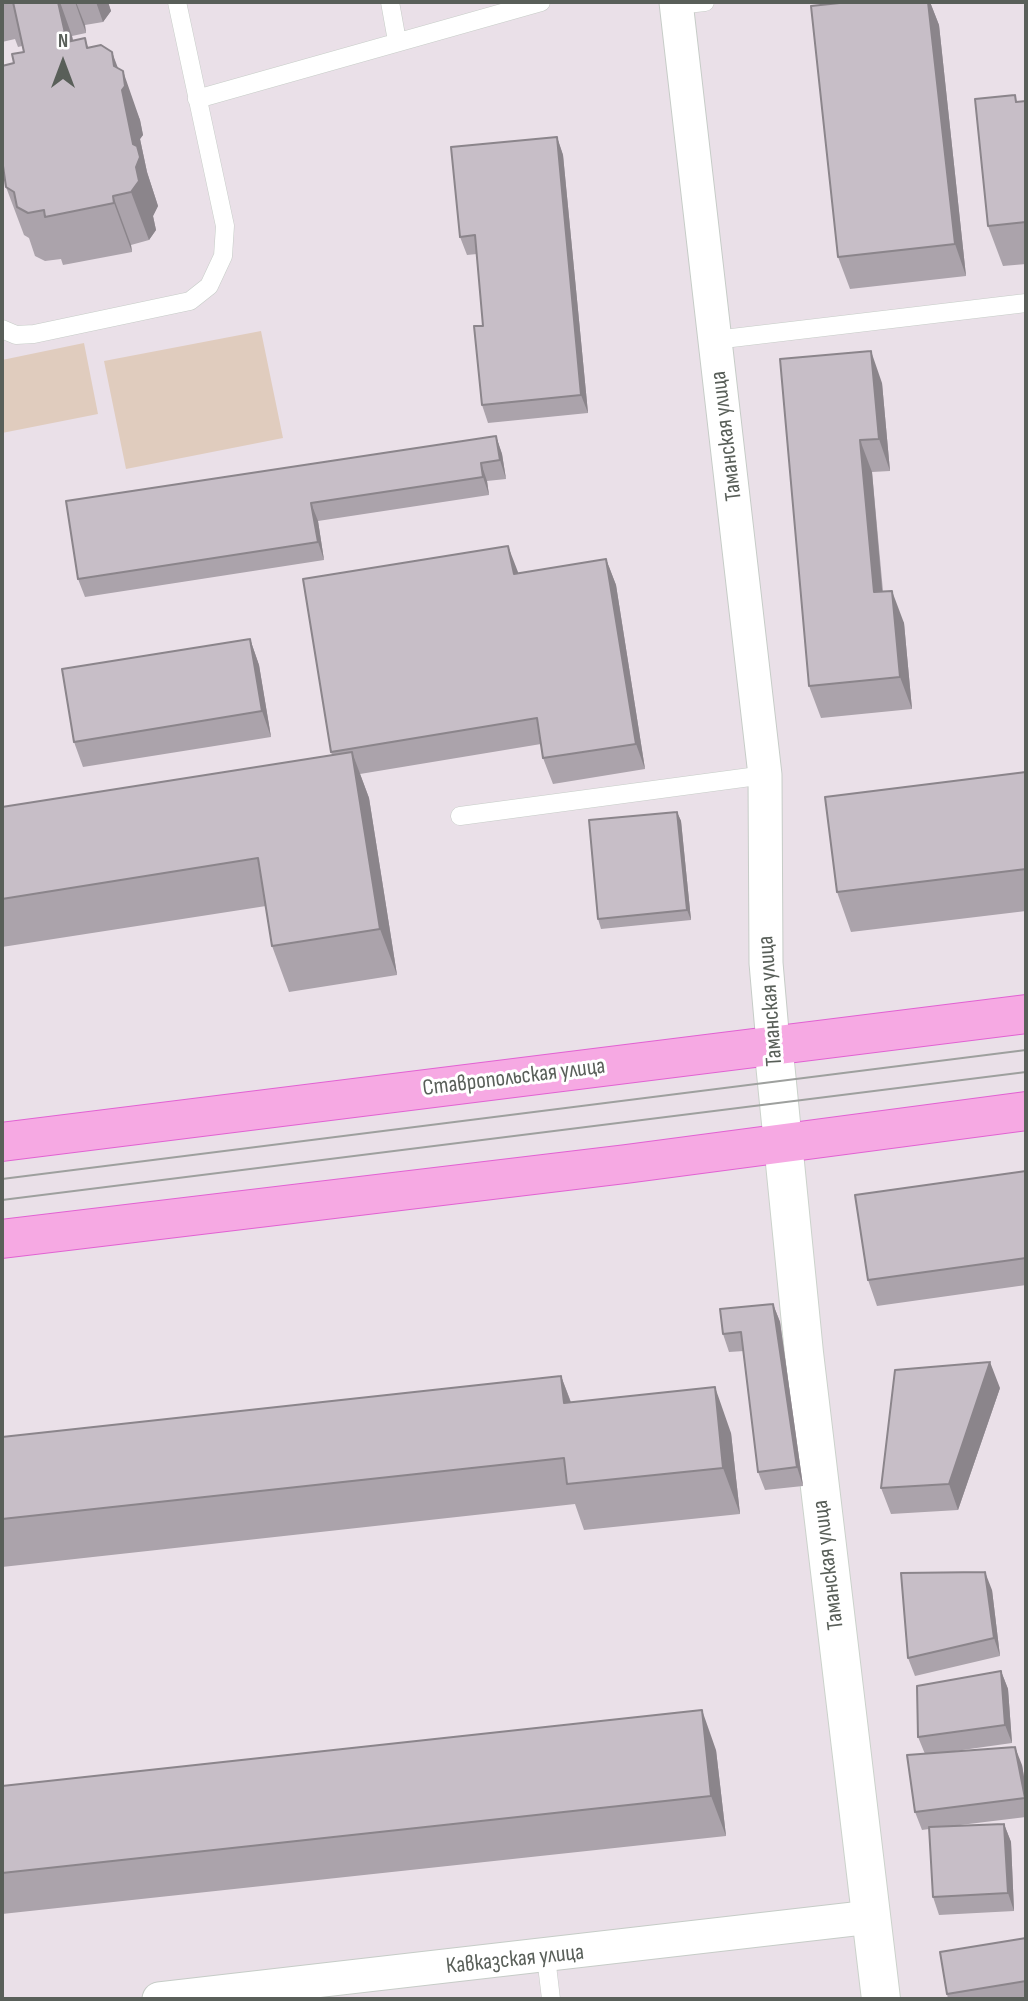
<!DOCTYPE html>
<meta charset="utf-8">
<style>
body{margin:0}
#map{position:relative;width:1028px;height:2001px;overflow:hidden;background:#eae0e8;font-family:"Sofia Sans Condensed",sans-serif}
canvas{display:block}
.frame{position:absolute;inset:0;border:4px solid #595f59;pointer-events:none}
.north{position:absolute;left:28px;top:28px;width:70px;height:70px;-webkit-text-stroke:5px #fff;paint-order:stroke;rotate:0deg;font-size:19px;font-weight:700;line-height:28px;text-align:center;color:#595f59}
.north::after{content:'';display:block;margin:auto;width:24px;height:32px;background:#595f59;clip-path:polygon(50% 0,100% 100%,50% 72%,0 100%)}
</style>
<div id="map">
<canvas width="1028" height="2001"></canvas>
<div class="frame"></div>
<div class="north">N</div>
</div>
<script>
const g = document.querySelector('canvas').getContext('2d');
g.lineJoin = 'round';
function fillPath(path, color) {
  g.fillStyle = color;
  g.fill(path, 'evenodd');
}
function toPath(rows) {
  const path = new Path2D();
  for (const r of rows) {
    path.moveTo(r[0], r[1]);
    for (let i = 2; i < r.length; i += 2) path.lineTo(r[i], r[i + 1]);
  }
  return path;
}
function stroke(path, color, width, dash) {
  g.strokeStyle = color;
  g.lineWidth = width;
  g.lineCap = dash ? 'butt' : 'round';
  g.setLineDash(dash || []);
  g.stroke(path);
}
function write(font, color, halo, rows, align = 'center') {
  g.font = font + ' "Sofia Sans Condensed",sans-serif';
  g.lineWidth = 6;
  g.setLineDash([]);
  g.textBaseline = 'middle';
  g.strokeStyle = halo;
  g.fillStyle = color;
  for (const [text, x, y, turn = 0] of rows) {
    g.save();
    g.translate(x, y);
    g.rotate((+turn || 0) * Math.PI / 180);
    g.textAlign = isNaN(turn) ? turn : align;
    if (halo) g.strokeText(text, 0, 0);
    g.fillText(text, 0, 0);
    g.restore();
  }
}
fillPath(toPath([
 [261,331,283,438,126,469,104,361],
 [84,343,98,414,2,433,2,360]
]), '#e0ccbe');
const lane = toPath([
 [390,2,397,41],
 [677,5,705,2],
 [197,99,541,2],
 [2,329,16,335,34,334,190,301,209,286,223,256,225,226,177,2],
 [715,340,1026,303],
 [460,816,765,775],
 [546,1957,551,1999]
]);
const street = toPath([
 [676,2,765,775,766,963,773,1043],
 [159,1999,871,1917]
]);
const secondary = toPath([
 [773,1043,804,1353,881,1999]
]);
const primary = toPath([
 [2,1142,1026,1014],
 [2,1239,626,1164,1026,1111]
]);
stroke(lane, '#c6ccc7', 19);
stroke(street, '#c6ccc7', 35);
stroke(secondary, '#cbd2cb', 40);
stroke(primary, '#e162d2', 40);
stroke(lane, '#fff', 18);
stroke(street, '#fff', 33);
stroke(secondary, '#fff', 38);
stroke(primary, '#f6a9e3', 38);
stroke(toPath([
 [2,1179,1026,1050],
 [2,1200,1026,1072]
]), '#9ea09e', 2);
fillPath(toPath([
 [2,2,108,2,111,11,103,22,85,25,86,33,72,36,73,41,85,38,88,47,118,68,140,120,143,135,140,139,147,172,158,206,153,216,156,230,149,240,131,245,132,252,63,265,61,259,45,261,35,256,29,238,24,235,6,187,14,63,24,52,22,46,18,47,15,39,2,42],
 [849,2,930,2,939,25,966,276,850,289,838,257],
 [1018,101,1026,101,1026,264,1003,266,988,226],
 [557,137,563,155,588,413,488,423,482,405,483,326,477,254,467,255,460,237],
 [780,359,882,383,890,471,872,472,883,591,904,623,912,709,821,718,809,686],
 [496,436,502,454,506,479,487,481,489,495,318,521,324,560,85,597,78,579],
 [606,559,616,585,645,769,553,784,543,758,541,744,360,774,369,798,397,975,289,992,272,946,266,906,2,947,2,807,332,755,331,752,518,573],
 [250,639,259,665,271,737,83,767,74,742],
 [1026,772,1026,911,851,932,837,892],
 [677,812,681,821,691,920,601,929,598,919],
 [1026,1171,1026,1285,877,1306,868,1280],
 [773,1304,780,1322,803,1486,765,1490,758,1472,744,1351,729,1352,723,1334],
 [561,1376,571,1402,731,1433,740,1514,584,1530,575,1504,2,1567,2,1437],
 [1000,1388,958,1510,891,1514,881,1488],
 [992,1590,1000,1656,915,1676,908,1658],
 [1001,1671,1008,1689,1012,1743,948,1752,1022,1765,1026,1789,1026,1817,952,1826,1004,1824,1011,1842,1014,1911,939,1915,933,1897,929,1829,922,1830,915,1812,925,1754,918,1737],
 [716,1750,726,1836,2,1914,2,1786],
 [1026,1938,1026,1999,948,1999,947,1994]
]), '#aba3ab');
fillPath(toPath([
 [58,2,60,2,72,36,84,91,67,42],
 [75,2,76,2,85,25,86,33],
 [96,2,108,2,111,11,103,22],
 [928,2,930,2,939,25,966,276,955,244],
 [112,52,125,87,123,71,140,120,143,135,140,139,147,172,158,206,153,216,156,230,149,240,131,192,136,167,133,144,122,90,114,66],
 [557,137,563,155,588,413,581,395],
 [113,196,131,245,132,252,114,203],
 [871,351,882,383,890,471,879,439],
 [496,436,502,454,506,479,500,460],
 [860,440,872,472,885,624,874,592],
 [481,463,487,481,489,495,483,477],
 [311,503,318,521,324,560,318,542],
 [508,546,518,572,524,600,514,574],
 [606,559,616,585,645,769,636,744],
 [892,591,904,623,912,709,900,677],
 [250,639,259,665,271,737,262,711],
 [352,752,369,798,397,975,380,929],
 [677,812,681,821,691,920,687,910],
 [773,1304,780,1322,803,1486,797,1467],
 [990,1362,1000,1388,958,1510,949,1484],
 [561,1376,578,1422,564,1403],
 [715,1387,731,1433,740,1514,723,1468],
 [985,1572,992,1590,1000,1656,994,1638],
 [1001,1671,1008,1689,1012,1743,1005,1725],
 [702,1710,716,1750,726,1836,711,1796],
 [1015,1747,1022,1765,1026,1789,1026,1801],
 [1004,1824,1011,1842,1014,1911,1008,1893]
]), '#8b858b');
const building = toPath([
 [13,2,58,2,67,42,85,38,87,48,101,45,112,52,114,66,123,71,125,86,122,90,133,144,137,146,140,157,136,167,139,181,131,192,113,196,114,203,45,217,44,210,28,213,17,207,14,192,6,187,2,159,2,66,14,63,12,54,24,52,13,2],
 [849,2,928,2,955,244,838,257,811,6,849,2],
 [1015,95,1016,102,1026,101,1026,222,988,226,975,99,1015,95],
 [557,137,581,395,482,405,474,326,483,326,475,235,460,237,451,147,557,137],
 [871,351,879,439,860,440,874,592,892,591,900,677,809,686,780,359,871,351],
 [496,436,500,460,481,463,483,477,311,503,318,542,78,579,66,501,496,436],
 [508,546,514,574,606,559,636,744,543,758,537,718,331,752,303,579,508,546],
 [250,639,262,711,74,742,62,669,250,639],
 [352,752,380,929,272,946,258,858,2,899,2,807,352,752],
 [1026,772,1026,869,837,892,825,797,1026,772],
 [677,812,687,910,598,919,589,820,677,812],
 [1026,1171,1026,1258,868,1280,855,1195,1026,1171],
 [773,1304,797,1467,758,1472,741,1332,723,1334,720,1309,773,1304],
 [990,1362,949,1484,881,1488,895,1370,990,1362],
 [561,1376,564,1403,715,1387,723,1468,567,1484,564,1458,2,1519,2,1437,561,1376],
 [985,1572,994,1638,908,1658,901,1573,985,1572],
 [1001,1671,1005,1725,918,1737,917,1686,1001,1671],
 [702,1710,711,1796,2,1873,2,1786,702,1710],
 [1015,1747,1025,1798,915,1812,907,1755,1015,1747],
 [1004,1824,1008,1893,933,1897,929,1827,1004,1824],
 [1026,1938,1026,1981,947,1994,940,1952,1026,1938]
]);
fillPath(building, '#c7bec7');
stroke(building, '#8b858b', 2);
write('23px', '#595f59', '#fff', [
 ["Таманская улица",727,436,-97],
 ["Таманская улица",771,1001,-94],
 ["Ставропольская улица",514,1078,-7],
 ["Таманская улица",829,1565,-97],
 ["Кавказская улица",515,1960,-6]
]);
</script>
